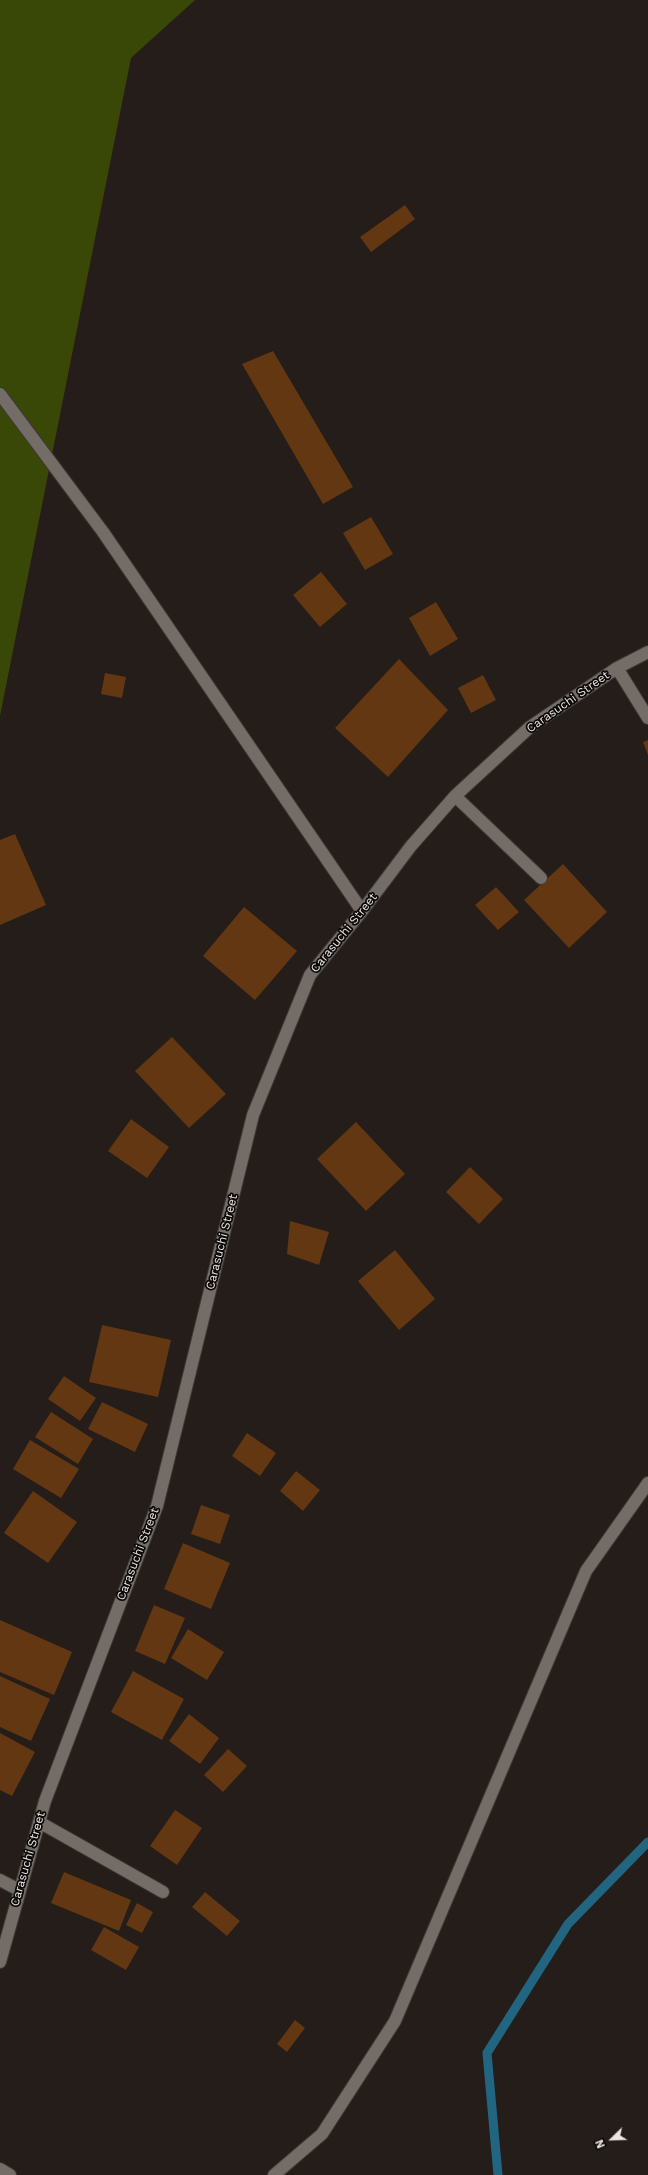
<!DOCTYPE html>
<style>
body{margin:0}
#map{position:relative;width:648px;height:2175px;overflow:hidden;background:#241d19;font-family:"Work Sans",sans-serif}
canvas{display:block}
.north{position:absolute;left:592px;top:2119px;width:40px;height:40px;-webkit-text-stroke:3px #0b0807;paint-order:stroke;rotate:247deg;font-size:11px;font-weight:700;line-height:16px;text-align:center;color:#eae5e2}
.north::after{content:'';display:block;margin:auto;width:14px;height:18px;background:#eae5e2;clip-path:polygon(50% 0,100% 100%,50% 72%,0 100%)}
</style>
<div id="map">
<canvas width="648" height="2175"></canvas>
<div class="north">N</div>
</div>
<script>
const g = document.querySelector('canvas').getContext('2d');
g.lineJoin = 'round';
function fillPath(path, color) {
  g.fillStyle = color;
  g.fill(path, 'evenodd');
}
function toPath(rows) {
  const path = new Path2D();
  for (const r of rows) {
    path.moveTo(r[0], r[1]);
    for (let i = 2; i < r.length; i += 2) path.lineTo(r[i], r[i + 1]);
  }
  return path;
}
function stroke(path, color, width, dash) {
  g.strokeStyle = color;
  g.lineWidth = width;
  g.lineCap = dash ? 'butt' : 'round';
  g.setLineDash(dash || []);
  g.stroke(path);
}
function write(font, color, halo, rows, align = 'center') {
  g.font = font + ' "Work Sans",sans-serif';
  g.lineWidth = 3.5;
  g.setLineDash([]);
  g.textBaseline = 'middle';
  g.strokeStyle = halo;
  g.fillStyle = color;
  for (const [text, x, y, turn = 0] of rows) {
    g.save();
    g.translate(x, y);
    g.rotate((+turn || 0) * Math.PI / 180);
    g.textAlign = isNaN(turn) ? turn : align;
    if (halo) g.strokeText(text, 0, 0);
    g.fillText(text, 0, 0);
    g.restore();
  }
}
fillPath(toPath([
 [0,0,195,0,131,58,0,716]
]), '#3a4807');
stroke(toPath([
 [498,2175,487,2053,568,1924,648,1842]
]), '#226581', 9);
fillPath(toPath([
 [405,205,415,219,371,252,360,237],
 [273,351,353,487,323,504,242,364],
 [371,517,393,554,365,570,343,533],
 [321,572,347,604,320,627,293,595],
 [436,602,458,639,430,656,409,618],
 [399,659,448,710,388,777,335,728],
 [105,673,126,677,122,698,101,694],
 [483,675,496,700,471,713,458,688],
 [648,740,648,755,643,742],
 [15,834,46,905,0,925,0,840],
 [563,864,607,912,569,948,524,900],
 [496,887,519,912,498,930,475,905],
 [244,907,297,951,255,1000,203,956],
 [172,1037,226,1094,189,1128,135,1071],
 [131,1119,169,1147,147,1178,108,1151],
 [356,1122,405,1174,366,1211,317,1159],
 [470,1167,503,1199,479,1224,446,1192],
 [290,1221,329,1232,319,1265,287,1254],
 [395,1250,435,1299,399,1330,358,1281],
 [102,1325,171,1340,158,1397,89,1382],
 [64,1376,96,1398,80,1421,48,1399],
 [102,1402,148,1424,135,1452,88,1429],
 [51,1412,93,1439,78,1464,35,1437],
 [247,1433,276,1453,260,1476,232,1456],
 [30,1440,79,1469,61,1498,13,1469],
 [296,1471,320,1490,303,1511,280,1491],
 [33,1491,77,1522,48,1563,4,1533],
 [201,1505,230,1515,220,1544,191,1534],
 [183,1543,230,1563,211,1609,164,1589],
 [154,1605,185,1618,165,1664,135,1651],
 [0,1620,72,1652,54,1695,0,1672],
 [188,1629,224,1652,207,1680,171,1658],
 [133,1671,184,1699,162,1740,111,1712],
 [0,1676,50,1699,31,1741,0,1727],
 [189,1714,219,1738,200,1764,169,1741],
 [0,1733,35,1752,12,1796,0,1790],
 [228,1749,247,1766,223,1792,204,1775],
 [175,1810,202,1828,177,1865,150,1846],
 [64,1872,131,1900,119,1931,51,1903],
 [205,1892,240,1921,227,1936,192,1907],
 [137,1903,153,1912,142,1933,126,1925],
 [104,1927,139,1947,126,1970,91,1950],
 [295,2020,305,2028,287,2052,277,2044]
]), '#633711');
const minor = toPath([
 [0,394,103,532,362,911],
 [617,668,648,718],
 [455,796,541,878],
 [39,1822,163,1892],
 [0,1880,19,1890],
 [0,1962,45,1801,157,1506,253,1115,310,975,362,911,411,846,455,796,530,727,617,668,648,652],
 [0,2169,10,2175],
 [274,2175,322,2134,395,2021,586,1571,648,1483]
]);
stroke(minor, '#3e3935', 14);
stroke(minor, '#746c66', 12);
write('12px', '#eae5e2', '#0b0807', [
 ["Carasuchi Street",568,702,-35],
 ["Carasuchi Street",344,933,-51],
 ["Carasuchi Street",222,1242,-76],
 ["Carasuchi Street",138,1554,-69],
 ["Carasuchi Street",28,1859,-74]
]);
</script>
